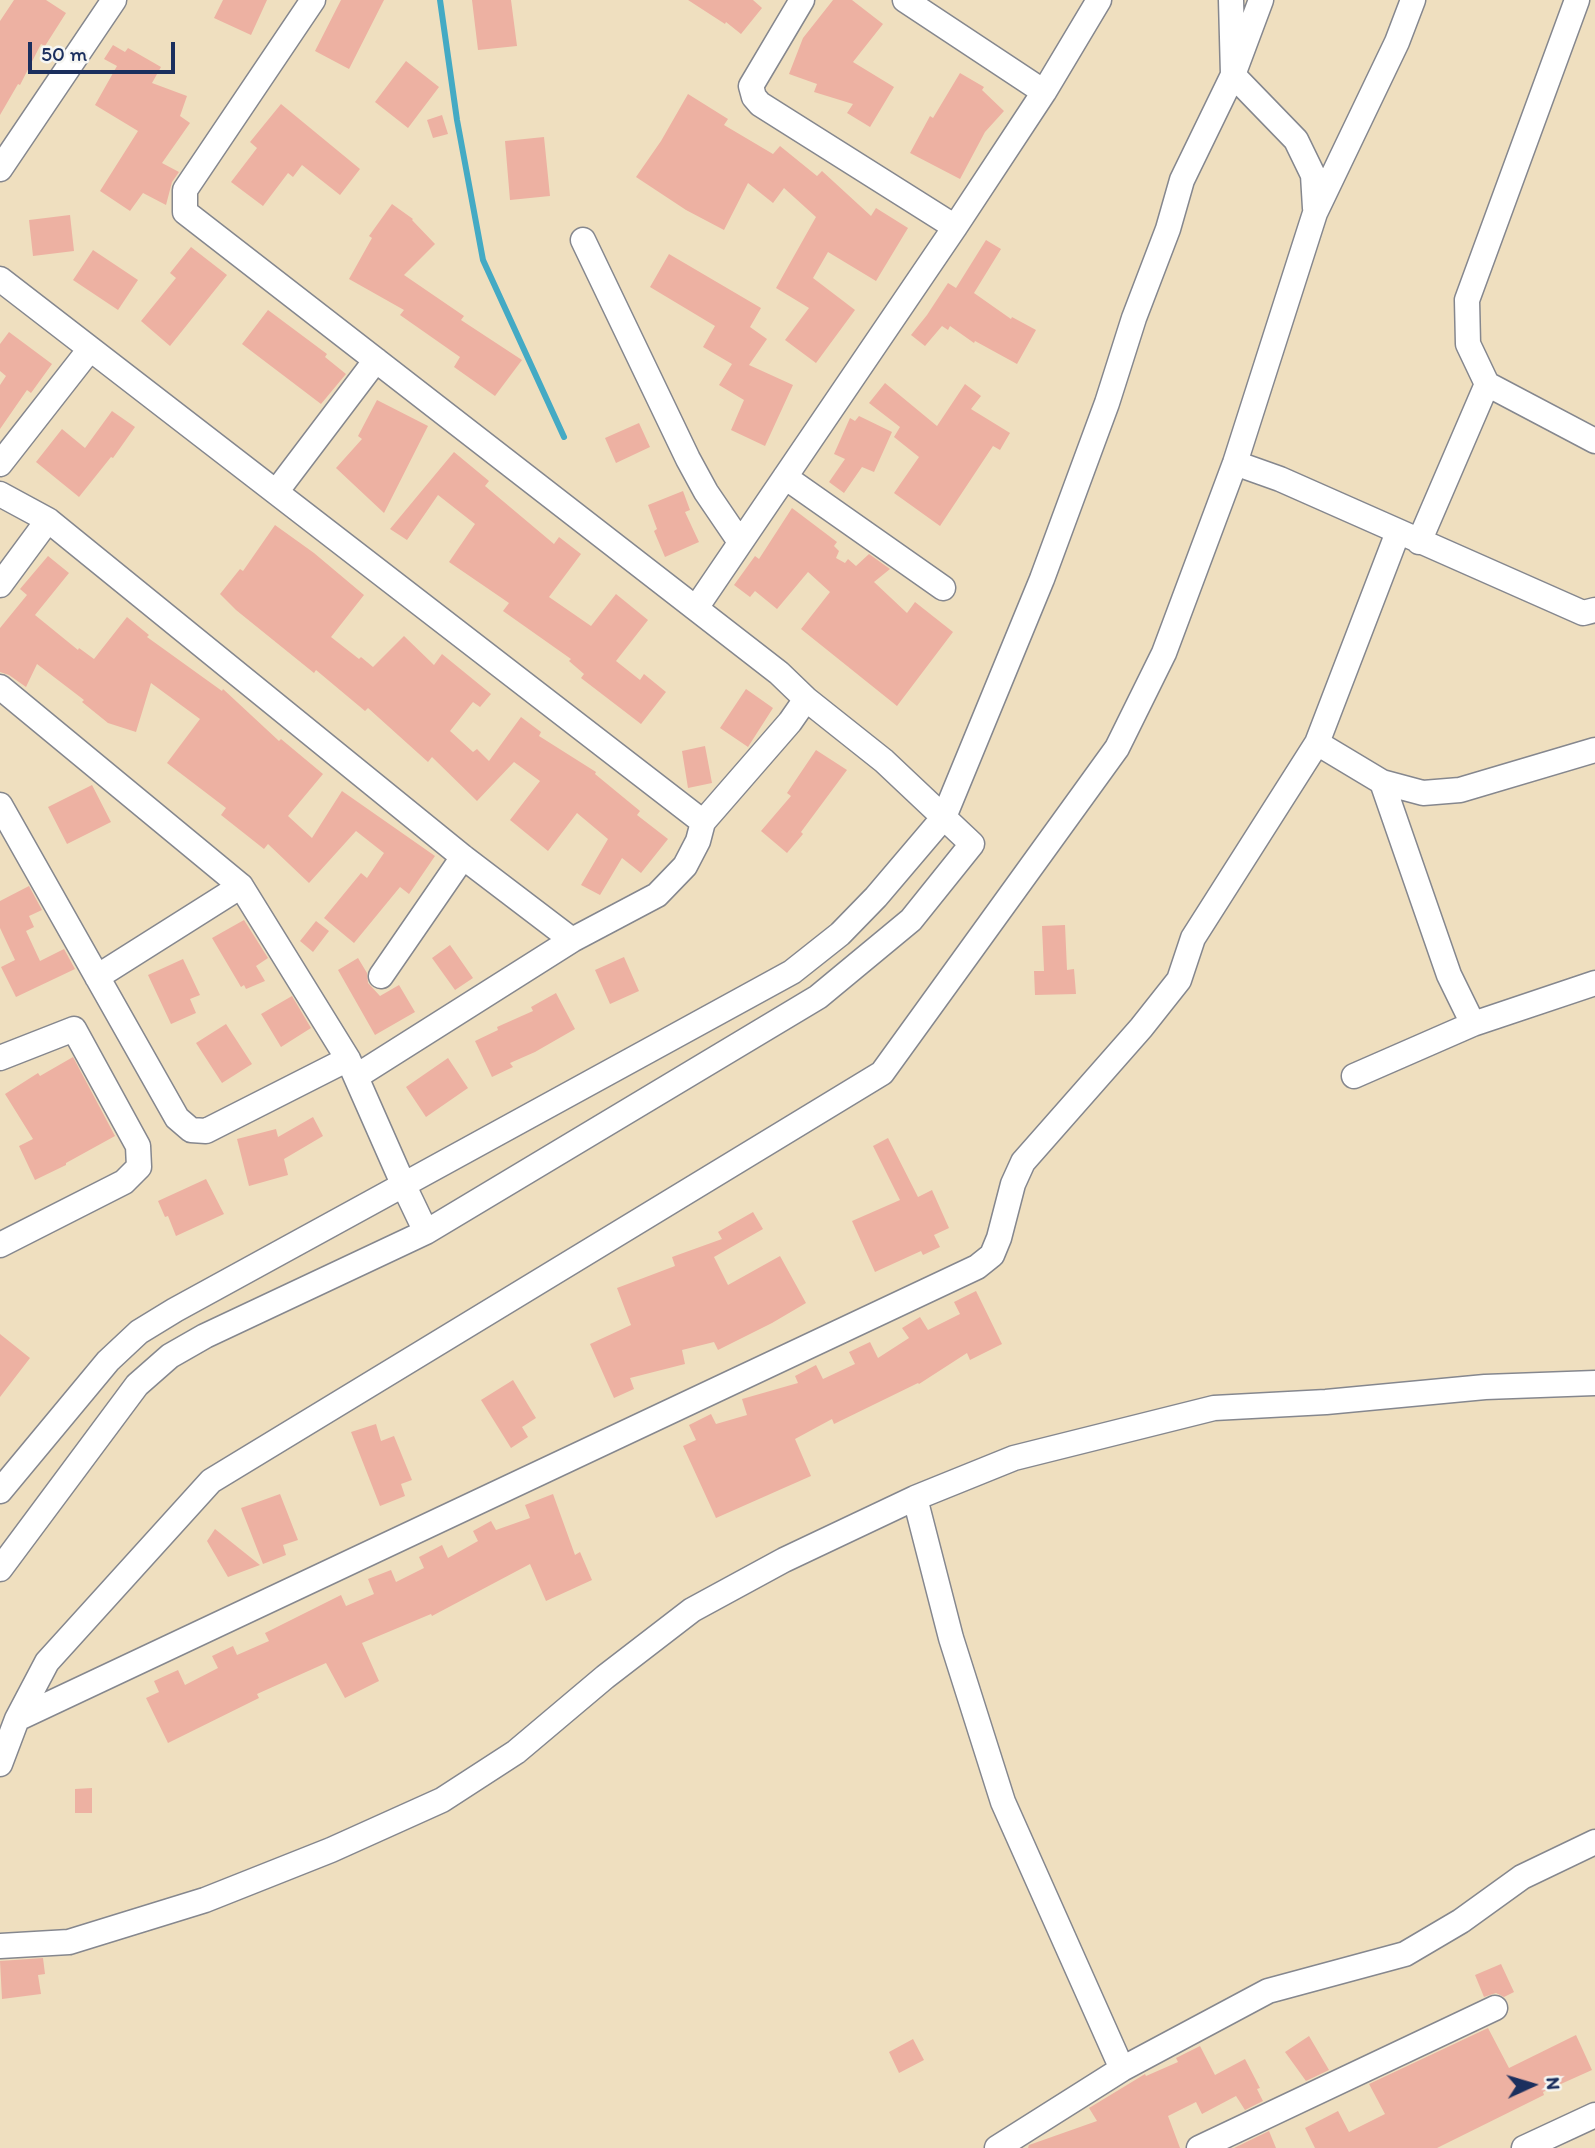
<!DOCTYPE html>
<style>
body{margin:0}
#map{position:relative;width:1595px;height:2148px;overflow:hidden;background:#efdfbf;font-family:Itim,sans-serif}
canvas{display:block}
.north{position:absolute;left:1497px;top:2050px;width:70px;height:70px;-webkit-text-stroke:5px #f6f6f2;paint-order:stroke;rotate:86deg;font-size:19px;font-weight:700;line-height:28px;text-align:center;color:#1b2f5e}
.north::after{content:'';display:block;margin:auto;width:24px;height:32px;background:#1b2f5e;clip-path:polygon(50% 0,100% 100%,50% 72%,0 100%)}
.scale{position:absolute;left:28px;top:42px;width:147px;height:32px;box-sizing:border-box;border:4px solid #1b2f5e;border-top:0;padding-left:9px;font-size:21px;line-height:24px;white-space:nowrap;color:#1b2f5e;-webkit-text-stroke:5px #f6f6f2;paint-order:stroke}
</style>
<div id="map">
<canvas width="1595" height="2148"></canvas>
<div class="north">N</div>
<div class="scale">50 m</div>
</div>
<script>
const g = document.querySelector('canvas').getContext('2d');
g.lineJoin = 'round';
function toPath(rows) {
  const path = new Path2D();
  for (const r of rows) {
    path.moveTo(r[0], r[1]);
    for (let i = 2; i < r.length; i += 2) path.lineTo(r[i], r[i + 1]);
  }
  return path;
}
function stroke(path, color, width, dash) {
  g.strokeStyle = color;
  g.lineWidth = width;
  g.lineCap = dash ? 'butt' : 'round';
  g.setLineDash(dash || []);
  g.stroke(path);
}
function fillPath(path, color) {
  g.fillStyle = color;
  g.fill(path, 'evenodd');
}
stroke(toPath([
 [440,0,457,120,483,260,564,437]
]), '#44aac4', 6);
fillPath(toPath([
 [14,0,46,0,66,13,45,46,41,44,20,85,18,84,0,115,0,21],
 [223,0,267,0,251,35,214,18],
 [341,0,384,0,349,69,315,51],
 [472,0,511,0,517,46,478,50],
 [688,0,753,0,762,8,741,34,726,22,725,24],
 [833,0,852,0,883,24,853,62,894,87,870,127,847,113,853,104,814,92,817,84,789,74,803,38],
 [113,45,125,52,128,48,161,67,152,83,187,96,180,116,190,123,162,163,179,172,172,182,166,205,143,193,130,211,100,191,138,131,95,105,117,66,104,59],
 [406,61,439,87,408,128,375,102],
 [960,73,984,87,982,90,1004,111,985,132,960,179,910,153,930,116,933,118],
 [688,94,728,119,724,125,773,154,780,146,817,176,822,171,871,216,876,208,908,228,876,281,828,252,813,278,855,310,816,363,785,340,809,308,776,288,816,217,784,188,773,203,748,183,724,230,686,210,636,177,661,141],
 [281,104,360,169,340,195,302,165,293,177,288,173,263,206,231,182,257,148,250,142],
 [442,115,448,134,433,138,427,120],
 [544,137,550,196,510,200,505,141],
 [392,204,413,219,412,220,435,244,404,275,464,316,461,320,522,360,495,396,454,367,460,357,400,315,404,310,349,279,372,238,369,236],
 [70,215,74,251,33,256,29,220],
 [986,240,1001,249,974,293,1011,319,1012,317,1036,330,1017,364,975,341,974,343,950,326,948,330,942,326,925,346,911,335,927,315,948,283,956,288],
 [191,247,227,275,170,346,141,321,176,278,170,273],
 [93,250,138,280,118,310,73,280],
 [669,254,761,308,750,327,767,339,749,365,793,385,765,446,731,430,744,400,719,385,732,364,703,347,715,326,650,287],
 [268,310,327,354,325,357,346,374,321,404,242,344],
 [9,332,52,364,31,393,27,390,0,429,0,385,6,376,0,371,0,344],
 [885,383,937,426,965,384,981,396,971,409,1010,433,1000,450,993,446,940,526,894,493,919,457,894,437,900,427,869,403],
 [377,400,428,426,384,513,336,468,362,439,358,436],
 [112,411,135,427,113,458,111,457,79,497,36,462,62,429,85,448],
 [859,416,892,432,874,472,862,467,844,493,829,482,845,459,834,454,850,418,855,421],
 [639,423,650,447,616,463,605,438],
 [454,452,489,481,485,486,554,544,559,537,581,554,549,597,591,626,616,594,648,620,616,661,640,680,644,674,666,692,641,724,581,678,584,674,569,661,571,659,503,611,509,603,449,562,475,524,438,495,407,540,390,529],
 [683,491,690,510,685,512,699,542,665,557,654,531,657,529,648,505],
 [792,508,837,542,834,546,839,551,836,558,845,563,848,559,856,566,869,554,890,569,874,582,907,613,915,602,953,632,897,706,801,629,830,592,808,572,777,609,755,591,750,597,734,585,755,556,759,559],
 [275,525,314,553,364,595,331,637,359,659,361,657,373,667,404,636,434,665,442,654,491,694,480,707,473,702,450,731,473,752,477,749,489,761,521,717,541,732,539,736,596,772,595,774,640,811,637,815,668,839,641,873,622,858,600,895,581,885,608,839,577,813,548,851,510,820,540,781,514,762,477,801,432,757,428,762,368,708,365,711,316,670,314,673,236,610,220,594,240,569,243,571],
 [48,556,69,573,35,615,78,650,79,648,94,659,127,617,149,635,147,637,222,691,223,689,279,741,281,739,323,774,288,816,312,838,342,791,435,856,409,894,400,887,354,943,324,918,361,873,367,878,384,853,356,831,309,883,268,844,264,849,221,815,226,808,167,763,200,719,151,683,136,732,108,723,82,702,84,700,37,664,26,687,9,675,0,672,0,628,27,595,20,589],
 [746,689,773,708,748,747,720,728],
 [705,746,712,783,688,788,682,751],
 [816,750,847,770,801,832,803,834,787,853,761,831,791,796,787,793],
 [92,785,111,822,67,844,48,807],
 [29,886,42,910,29,916,34,927,26,931,40,961,64,949,75,969,16,997,1,967,15,960,0,928,0,901],
 [244,920,268,958,256,966,265,981,246,989,244,985,241,987,212,938],
 [316,921,329,931,313,952,300,941],
 [1065,925,1067,970,1074,969,1076,994,1035,995,1034,971,1044,971,1042,926],
 [450,945,473,978,455,990,432,958],
 [624,957,639,991,610,1004,595,970],
 [358,958,367,973,368,983,380,996,399,985,415,1012,375,1035,338,970],
 [183,959,200,995,190,999,196,1013,171,1024,148,975],
 [556,993,575,1029,535,1052,510,1063,513,1067,492,1077,475,1041,498,1030,497,1027,533,1011,531,1007],
 [292,996,311,1028,281,1047,261,1014],
 [226,1024,252,1064,222,1083,196,1043],
 [73,1057,115,1136,66,1163,66,1165,35,1180,19,1146,33,1139,5,1094,38,1073,40,1076],
 [448,1058,468,1088,426,1117,406,1087],
 [313,1117,323,1136,284,1159,288,1175,249,1186,237,1139,276,1129,278,1137],
 [888,1138,918,1197,932,1190,949,1228,934,1235,940,1247,923,1255,921,1251,875,1272,852,1221,900,1200,873,1146],
 [206,1179,224,1214,176,1236,168,1216,165,1217,158,1201],
 [753,1212,763,1229,714,1257,728,1285,780,1256,806,1303,772,1323,718,1350,714,1342,682,1350,685,1364,630,1378,634,1389,614,1398,590,1344,631,1325,617,1288,675,1266,672,1257,722,1239,718,1232],
 [976,1291,1002,1344,970,1360,967,1353,919,1384,918,1383,834,1424,832,1419,795,1439,811,1476,716,1518,683,1446,696,1440,689,1425,711,1414,716,1424,747,1415,742,1399,798,1383,795,1376,816,1365,823,1379,855,1364,849,1352,870,1342,878,1358,909,1338,902,1328,920,1317,928,1330,960,1314,954,1302],
 [0,1334,30,1358,0,1397],
 [513,1380,536,1418,522,1427,528,1437,511,1448,481,1400],
 [376,1424,381,1441,394,1436,412,1480,401,1484,405,1496,380,1506,351,1432],
 [280,1494,298,1540,283,1545,286,1555,263,1564,241,1508],
 [553,1494,575,1555,580,1552,592,1580,546,1601,530,1564,432,1616,431,1614,362,1643,379,1681,345,1698,326,1663,257,1694,259,1698,168,1743,146,1698,159,1692,154,1681,178,1670,185,1685,218,1668,212,1656,233,1646,237,1655,269,1641,265,1633,341,1595,346,1606,374,1594,368,1579,391,1570,396,1582,424,1568,419,1557,442,1545,448,1558,478,1541,473,1531,491,1521,496,1530,530,1518,525,1505],
 [215,1529,260,1565,228,1577,207,1541],
 [92,1788,92,1813,75,1813,75,1789],
 [43,1958,45,1974,38,1975,41,1994,2,1999,0,1961],
 [1501,1964,1514,1992,1504,1997,1496,1993,1484,1997,1475,1975],
 [1488,2028,1509,2068,1576,2035,1592,2070,1543,2092,1544,2095,1437,2148,1315,2148,1305,2128,1338,2111,1349,2132,1385,2114,1369,2084],
 [1309,2036,1329,2070,1306,2081,1285,2052],
 [913,2039,924,2060,899,2073,889,2052],
 [1200,2046,1215,2075,1245,2059,1260,2088,1257,2089,1263,2101,1245,2110,1236,2096,1202,2114,1196,2102,1168,2116,1180,2148,1028,2148,1029,2145,1097,2121,1089,2108,1145,2074,1146,2076,1178,2062,1176,2058],
 [1269,2131,1276,2148,1234,2148]
]), '#edb1a2');
const minor = toPath([
 [313,0,185,190,185,212,779,673,806,699,790,722,703,822,698,841,685,866,657,895,572,940],
 [802,0,751,86,754,97,760,104,955,227],
 [905,0,1044,92],
 [1231,0,1233,75,1296,140,1313,175,1315,208],
 [0,169,114,0],
 [583,240,688,459,706,492,740,542],
 [0,279,703,822],
 [1487,384,1468,344,1467,300,1577,0],
 [1235,463,1280,479,1583,613,1595,610],
 [0,464,90,349],
 [785,477,943,588],
 [276,492,376,360],
 [0,494,48,520,463,857,572,940,357,1076],
 [1398,532,1317,743,1382,782,1449,975,1473,1024,1595,983],
 [1419,542,1487,384,1595,441],
 [0,585,48,520],
 [696,608,955,227,1044,92,1099,0],
 [0,687,241,886,348,1059],
 [1382,782,1423,793,1460,790,1595,750],
 [0,805,177,1118,191,1130,206,1131,348,1059,404,1186,426,1232],
 [381,976,463,857],
 [97,977,241,886],
 [0,1058,74,1029,138,1146,139,1167,124,1182,0,1245],
 [1354,1076,1473,1024],
 [0,1491,108,1361,139,1332,175,1310,792,972,840,934,876,897,944,817,1042,579,1107,403,1134,318,1168,229,1182,180,1233,75,1261,0],
 [915,1498,951,1638,1003,1802,1122,2069],
 [0,1569,137,1385,170,1356,205,1336,426,1232,818,997,911,920,972,844,884,761,806,699],
 [17,1719,977,1267,992,1255,999,1238,1013,1184,1023,1162,1141,1028,1179,980,1193,938,1317,743],
 [0,1764,17,1719,47,1662,211,1481,882,1073,1117,748,1164,653,1235,463,1315,213,1397,42,1413,0],
 [0,1946,69,1942,205,1900,331,1850,442,1800,516,1752,605,1677,692,1610,784,1560,915,1498,1014,1458,1214,1408,1326,1402,1485,1387,1595,1383],
 [997,2148,1122,2069,1268,1991,1405,1954,1461,1921,1522,1877,1595,1842],
 [1199,2148,1495,2008],
 [1524,2148,1595,2115]
]);
stroke(minor, '#85878e', 27);
stroke(minor, '#fff', 24);
</script>
